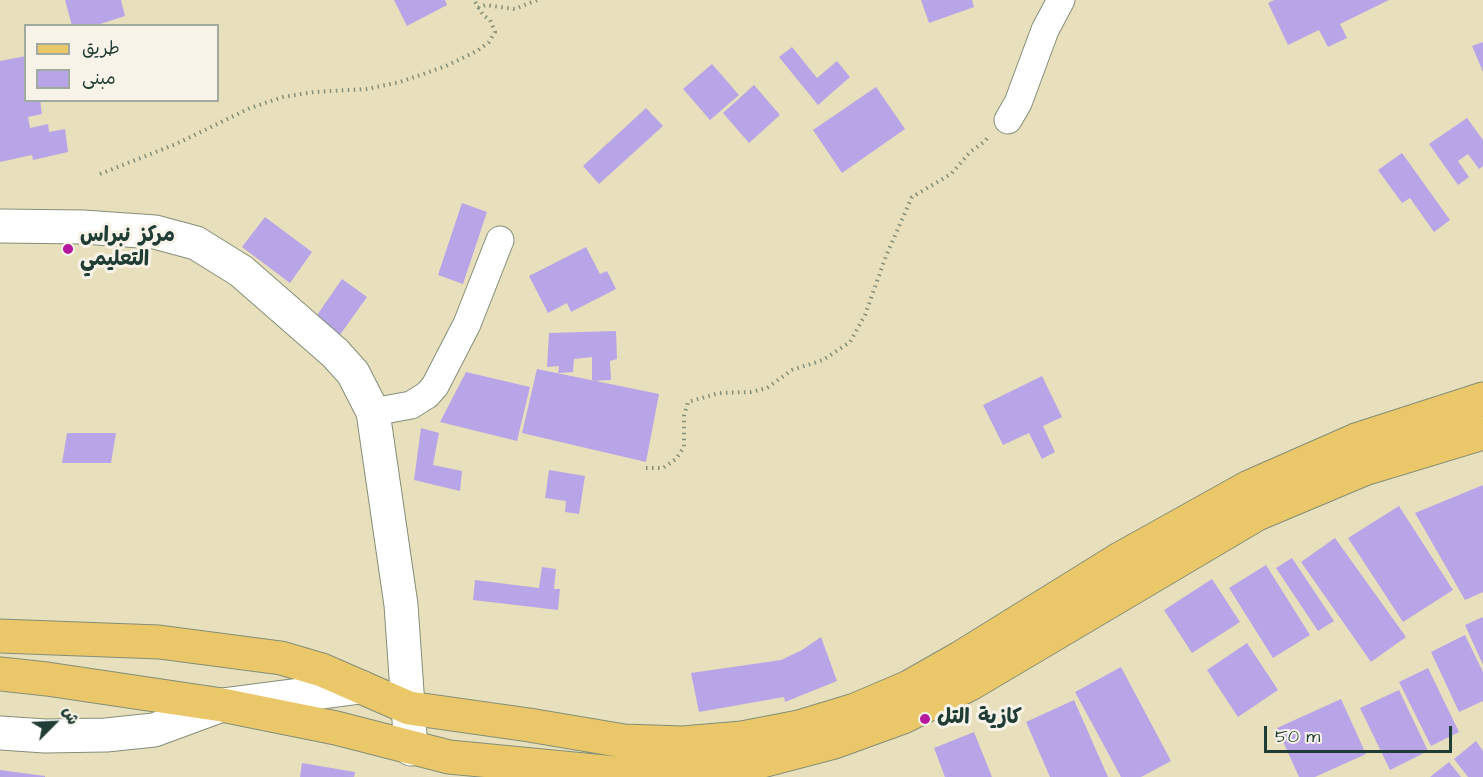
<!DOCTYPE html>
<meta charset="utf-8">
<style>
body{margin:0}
#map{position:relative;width:1483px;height:777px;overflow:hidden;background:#e8e0bc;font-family:"Architects Daughter","Playpen Sans Arabic",sans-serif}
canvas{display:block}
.legend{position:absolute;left:24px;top:24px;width:195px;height:78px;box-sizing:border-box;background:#f7f3e8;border:2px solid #a1aaa0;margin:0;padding:8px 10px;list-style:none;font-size:18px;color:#1f3d34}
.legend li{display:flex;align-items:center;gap:12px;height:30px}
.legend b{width:30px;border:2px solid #a1aaa0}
.north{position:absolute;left:24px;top:693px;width:60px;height:60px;-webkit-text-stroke:4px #f7f3e8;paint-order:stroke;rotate:66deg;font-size:16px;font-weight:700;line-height:24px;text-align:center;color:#1f3d34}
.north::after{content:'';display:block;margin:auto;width:21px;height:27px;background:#1f3d34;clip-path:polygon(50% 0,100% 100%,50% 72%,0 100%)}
.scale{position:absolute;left:1264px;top:726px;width:188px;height:27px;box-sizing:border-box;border:3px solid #1f3d34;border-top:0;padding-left:8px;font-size:18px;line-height:21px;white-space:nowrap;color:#1f3d34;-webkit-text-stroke:4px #f7f3e8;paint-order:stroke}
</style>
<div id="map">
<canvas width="1483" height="777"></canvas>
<ul class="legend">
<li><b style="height:8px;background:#eac769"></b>طريق</li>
<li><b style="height:16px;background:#b7a5e7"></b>مبنى</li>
</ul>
<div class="north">ش</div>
<div class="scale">50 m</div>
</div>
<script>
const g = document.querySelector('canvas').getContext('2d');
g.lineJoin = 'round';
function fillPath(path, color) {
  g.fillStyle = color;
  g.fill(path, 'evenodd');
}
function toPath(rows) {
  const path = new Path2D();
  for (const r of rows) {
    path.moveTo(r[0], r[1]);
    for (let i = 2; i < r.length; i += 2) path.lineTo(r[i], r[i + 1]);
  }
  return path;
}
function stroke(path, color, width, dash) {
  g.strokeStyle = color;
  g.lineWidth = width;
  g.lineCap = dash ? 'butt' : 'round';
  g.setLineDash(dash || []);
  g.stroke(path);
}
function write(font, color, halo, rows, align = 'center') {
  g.font = font + ' "Architects Daughter","Playpen Sans Arabic",sans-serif';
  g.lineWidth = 6;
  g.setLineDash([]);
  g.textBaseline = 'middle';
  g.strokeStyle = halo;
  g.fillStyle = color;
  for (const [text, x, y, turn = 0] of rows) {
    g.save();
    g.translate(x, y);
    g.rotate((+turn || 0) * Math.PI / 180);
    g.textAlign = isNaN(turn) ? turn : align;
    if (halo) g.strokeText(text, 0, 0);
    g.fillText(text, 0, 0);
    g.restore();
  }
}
fillPath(toPath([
 [65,0,121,0,125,16,94,26,72,26],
 [394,0,445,0,447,5,407,26],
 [921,0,972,0,974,7,929,23],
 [1274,0,1389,0,1340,24,1347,38,1328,47,1319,30,1288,45,1268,3],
 [1483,42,1483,72,1472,46],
 [792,47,817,78,837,61,850,77,818,105,779,57],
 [26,56,26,100,40,100,42,114,28,117,30,128,48,124,49,132,65,129,68,152,33,160,32,155,0,162,0,61],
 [712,64,739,95,710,120,683,89],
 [754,85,780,115,749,143,723,113],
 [876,87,905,129,842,173,813,130],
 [646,108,663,126,599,184,583,166],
 [1467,118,1483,140,1483,166,1479,169,1468,154,1458,161,1469,177,1458,185,1429,144],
 [1402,153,1450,220,1434,232,1410,198,1402,203,1378,170],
 [462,203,487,212,463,284,438,275],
 [265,217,312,252,290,283,242,247],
 [586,247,600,274,607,271,616,289,571,312,567,303,548,313,529,276],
 [342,279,367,297,337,339,313,321],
 [616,331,617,359,610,361,611,380,592,381,592,357,574,359,573,372,558,373,559,366,547,367,549,333],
 [537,369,659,394,646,462,522,433],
 [466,372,530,387,517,441,440,422],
 [1042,376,1062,417,1043,426,1055,452,1042,459,1029,433,1003,445,983,405],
 [421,428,439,433,433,465,462,471,460,491,414,480],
 [67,433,116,433,111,463,62,463],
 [549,470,585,476,579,514,565,512,566,501,545,498],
 [1483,485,1483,592,1465,600,1415,513],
 [1399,506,1453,590,1403,622,1348,538],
 [1335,538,1406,637,1371,662,1301,562],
 [1292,558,1334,621,1318,631,1276,568],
 [1266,565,1310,635,1273,658,1229,588],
 [542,567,556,569,554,589,560,589,558,610,473,600,475,580,539,588],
 [1212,579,1240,622,1192,653,1164,610],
 [1483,617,1483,665,1465,625],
 [1465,635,1483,672,1483,701,1459,712,1431,652],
 [821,637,837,681,785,702,784,697,699,712,691,673,781,660,802,650],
 [1247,643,1278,690,1238,717,1207,670],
 [1121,667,1171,761,1141,777,1121,777,1075,692],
 [1428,668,1459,732,1431,746,1399,682],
 [1399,690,1428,751,1390,770,1360,708],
 [1341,699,1366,754,1315,777,1299,777,1277,728],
 [1074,700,1108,777,1050,777,1026,722],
 [974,732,992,777,945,777,934,748],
 [1476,741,1483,751,1483,777,1468,777,1454,759],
 [1449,762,1461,777,1430,777],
 [302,763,355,772,354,777,300,777],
 [0,770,45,776,45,777,0,777]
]), '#b7a5e7');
const minor = toPath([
 [1008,120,1018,103,1045,30,1061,0],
 [373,412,411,405,427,395,435,386,467,324,500,240]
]);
const tertiary = toPath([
 [0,226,83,227,155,232,196,243,241,271,335,353,353,373,373,412,401,605,411,749],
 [0,733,45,736,106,735,154,730,222,705,361,687]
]);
const primary = toPath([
 [0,636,159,642,281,658,322,670,409,708,529,725,624,741,683,743,742,738,799,727,855,710,909,687,960,658,1118,560,1249,487,1356,440,1483,399],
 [0,674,47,679,222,705,336,728,449,757,615,773,689,771,762,761,834,742,903,717,970,684,1257,514,1364,469,1483,433]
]);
stroke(minor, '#848e78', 29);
stroke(tertiary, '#848e78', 35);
stroke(primary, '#848e78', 35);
stroke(toPath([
 [478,8,485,5,515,9,537,0],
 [100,174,176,144,250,108,283,97,314,92,367,89,400,82,446,66,477,51,489,42,495,32,490,20,483,15,474,0],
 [646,468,663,468,676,459,684,447,684,416,688,402,719,393,751,392,767,388,792,370,823,360,850,342,865,315,886,256,912,197,951,174,970,152,984,142,989,136]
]), '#848e78', 4, [1.5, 4.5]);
stroke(minor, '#fff', 27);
stroke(tertiary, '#fff', 33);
stroke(primary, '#eac769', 33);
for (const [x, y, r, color] of [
 [68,249,6,"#b5179e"],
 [925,719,6,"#b5179e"]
]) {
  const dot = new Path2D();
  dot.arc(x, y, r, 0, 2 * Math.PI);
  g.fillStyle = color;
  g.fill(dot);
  stroke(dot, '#f7f3e8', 2);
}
write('bold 21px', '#1f3d34', '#f7f3e8', [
 ["مركز نبراس",80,237],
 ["التعليمي",80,261],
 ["كازية التل",937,719]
], 'left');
</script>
